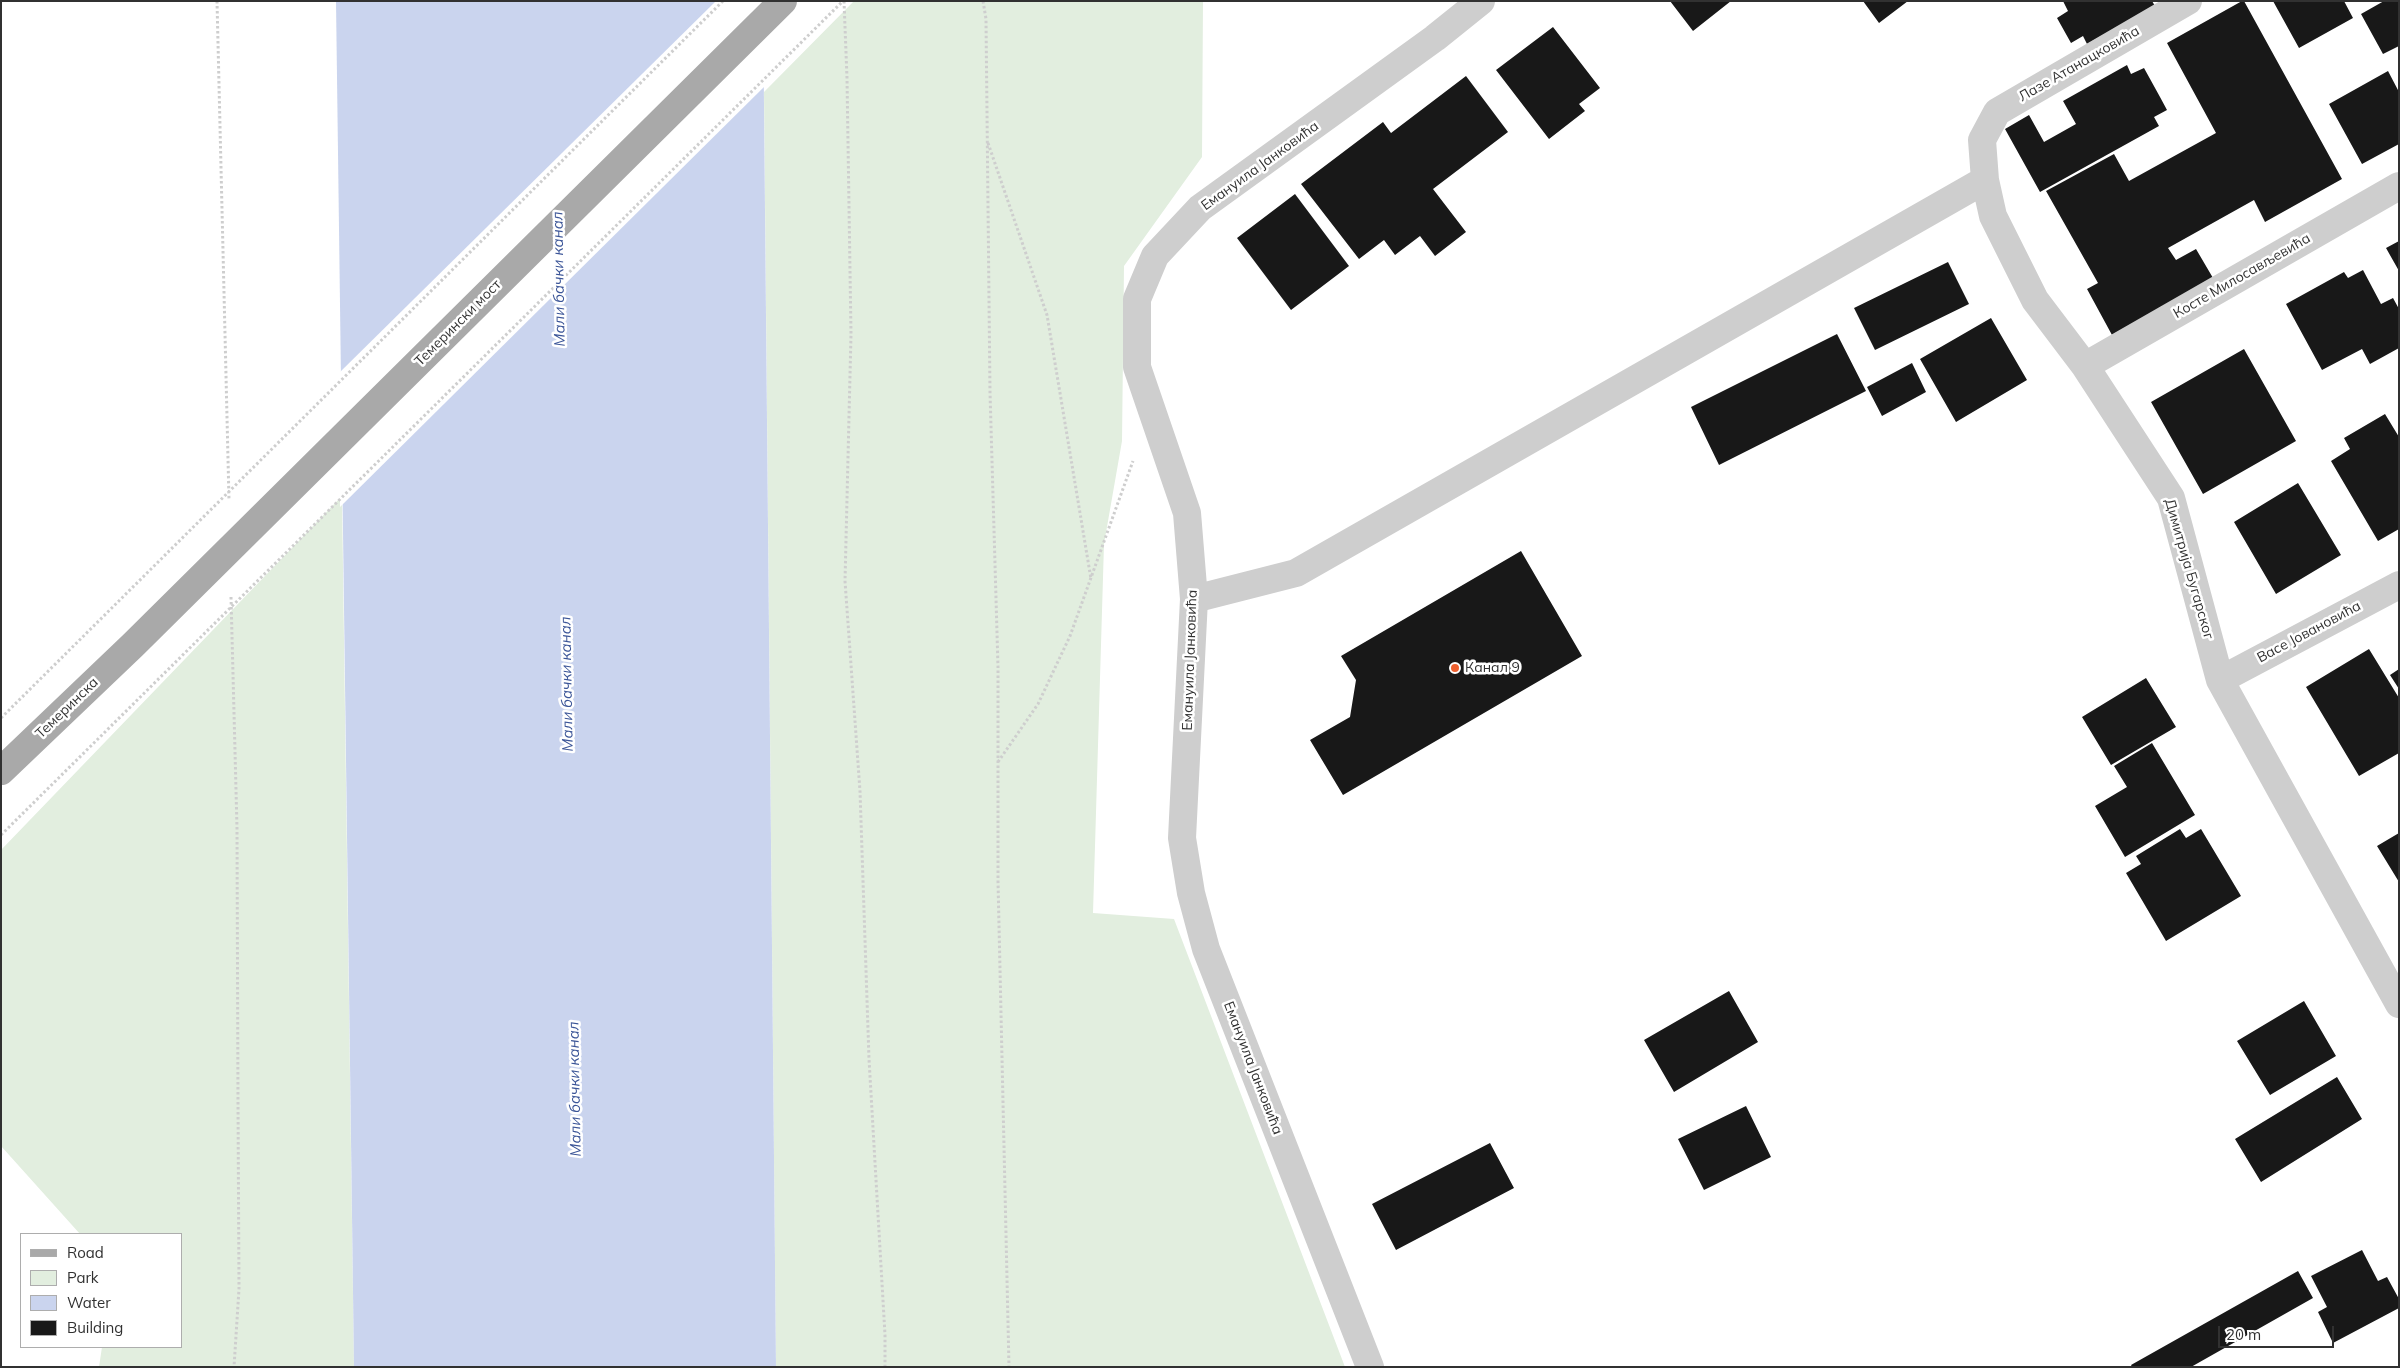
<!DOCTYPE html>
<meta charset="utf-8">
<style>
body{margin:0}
#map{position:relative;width:2400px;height:1368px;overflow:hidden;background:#fff;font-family:Mulish,sans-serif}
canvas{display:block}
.frame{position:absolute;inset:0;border:2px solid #313131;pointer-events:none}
.legend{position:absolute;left:20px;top:1233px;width:162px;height:115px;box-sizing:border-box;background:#fff;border:1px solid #adadad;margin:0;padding:6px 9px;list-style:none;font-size:15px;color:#313131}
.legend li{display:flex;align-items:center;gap:10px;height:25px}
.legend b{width:25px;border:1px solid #adadad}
.scale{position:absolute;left:2218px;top:1326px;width:116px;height:22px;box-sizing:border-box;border:2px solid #313131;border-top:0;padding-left:6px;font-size:15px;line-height:18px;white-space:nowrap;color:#313131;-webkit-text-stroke:4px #fff;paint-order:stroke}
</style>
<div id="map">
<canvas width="2400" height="1368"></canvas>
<div class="frame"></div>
<ul class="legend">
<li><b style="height:6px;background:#a9a9a9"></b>Road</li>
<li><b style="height:14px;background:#e2eedf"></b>Park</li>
<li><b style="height:14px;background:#cad4ee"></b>Water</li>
<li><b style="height:14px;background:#181818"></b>Building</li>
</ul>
<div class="scale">20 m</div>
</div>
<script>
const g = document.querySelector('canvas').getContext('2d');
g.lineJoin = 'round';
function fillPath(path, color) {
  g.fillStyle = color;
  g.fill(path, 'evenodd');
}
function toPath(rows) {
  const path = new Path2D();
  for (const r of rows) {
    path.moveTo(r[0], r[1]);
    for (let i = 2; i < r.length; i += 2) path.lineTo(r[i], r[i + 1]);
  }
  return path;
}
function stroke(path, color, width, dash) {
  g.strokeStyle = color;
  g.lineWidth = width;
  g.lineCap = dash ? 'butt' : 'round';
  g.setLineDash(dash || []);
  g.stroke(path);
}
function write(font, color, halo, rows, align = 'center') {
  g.font = font + ' Mulish,sans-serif';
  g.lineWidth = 5;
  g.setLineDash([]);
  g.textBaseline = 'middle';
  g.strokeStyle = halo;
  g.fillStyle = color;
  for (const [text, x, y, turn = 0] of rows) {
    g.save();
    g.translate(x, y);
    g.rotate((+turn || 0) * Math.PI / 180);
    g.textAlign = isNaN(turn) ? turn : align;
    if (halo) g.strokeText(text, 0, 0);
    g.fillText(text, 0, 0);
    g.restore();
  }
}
fillPath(toPath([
 [854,1,1203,1,1202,157,1124,266,1122,441,1104,544,1093,913,1174,919,1345,1367,776,1367,764,92],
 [342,496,354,1367,99,1367,102,1347,181,1347,181,1234,80,1234,1,1146,1,850]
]), '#e2eedf');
fillPath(toPath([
 [336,1,763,1,776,1367,354,1367]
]), '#cad4ee');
fillPath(toPath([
 [716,1,765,1,766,85,340,507,338,374]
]), '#fff');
fillPath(toPath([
 [1670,1,1731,1,1693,31],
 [1863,1,1908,1,1879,23],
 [2063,1,2152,1,2155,6,2087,44,2083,36,2071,43,2057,18,2068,11],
 [2242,1,2244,1,2342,179,2265,222,2254,200,2168,248,2176,260,2196,249,2213,278,2112,335,2087,289,2098,283,2046,191,2114,154,2129,181,2216,133,2167,43],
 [2273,1,2344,1,2353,18,2299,48],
 [2384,1,2399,1,2399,46,2383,54,2361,14],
 [1553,27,1600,88,1579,104,1585,111,1549,139,1496,70],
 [2127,65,2131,74,2144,68,2160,97,2167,110,2154,117,2159,126,2040,192,2005,129,2029,115,2044,142,2076,124,2063,101],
 [2388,71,2399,92,2399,144,2362,164,2329,104],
 [1466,76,1508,132,1433,189,1466,232,1435,256,1420,236,1395,255,1384,240,1359,259,1301,184,1383,122,1391,133],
 [1295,194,1349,266,1291,310,1237,238],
 [2399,241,2399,271,2386,248],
 [1948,262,1969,304,1875,350,1854,308],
 [2363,270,2381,304,2393,298,2399,309,2399,348,2370,364,2362,349,2322,370,2286,304,2344,272,2348,278],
 [1991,318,2027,380,1956,422,1920,359],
 [1837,334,1866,391,1719,465,1691,407],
 [2244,349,2296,441,2203,494,2151,402],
 [1912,363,1926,392,1882,416,1867,387],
 [2385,414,2399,437,2399,529,2378,541,2331,461,2350,449,2344,438],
 [2298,483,2341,555,2276,594,2234,522],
 [1521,551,1582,656,1343,795,1310,740,1350,717,1356,680,1341,656],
 [2369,649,2399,698,2399,753,2359,776,2306,687],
 [2399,669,2399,689,2390,675],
 [2146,678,2176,727,2111,765,2082,717],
 [2152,743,2195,815,2125,857,2095,806,2127,787,2114,766],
 [2180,829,2186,838,2201,829,2241,896,2166,941,2126,873,2141,864,2136,856],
 [2399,833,2399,882,2377,846],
 [1729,991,1758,1042,1674,1092,1644,1040],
 [2304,1001,2336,1056,2270,1095,2237,1041],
 [2337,1077,2362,1119,2261,1182,2235,1139],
 [1746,1106,1771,1157,1704,1190,1678,1139],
 [1490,1143,1514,1188,1396,1250,1372,1204],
 [2362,1250,2378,1281,2387,1277,2399,1299,2399,1308,2333,1343,2318,1312,2327,1307,2311,1276],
 [2298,1271,2313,1298,2191,1367,2132,1367,2131,1365]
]), '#181818');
stroke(toPath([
 [217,1,229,500],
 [844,1,847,78,851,334,845,581,860,791,869,1059,885,1335,885,1367],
 [983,1,986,19,990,392,998,667,998,881,1009,1367],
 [988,143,1047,315,1091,579],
 [231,597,237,828,238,1102,239,1289,234,1367],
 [1,718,723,1],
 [998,762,1038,704,1070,636,1133,461],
 [1,835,843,1]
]), '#cecece', 3, [2.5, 2.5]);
stroke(toPath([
 [2188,1,1997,112,1982,140,1985,180,1993,216,2035,300,2085,366,2171,498,2220,680,2399,1004],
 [2085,366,2399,186],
 [1194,599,1296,573,1985,180],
 [2220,680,2399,585],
 [1370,1367,1206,949,1191,893,1182,838,1194,599,1187,513,1137,367,1137,299,1155,256,1200,208,1435,38,1481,1]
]), '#cecece', 28);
stroke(toPath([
 [1,771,133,645,783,1]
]), '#a9a9a9', 28);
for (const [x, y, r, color] of [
 [1455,668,5,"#ed5f2e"]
]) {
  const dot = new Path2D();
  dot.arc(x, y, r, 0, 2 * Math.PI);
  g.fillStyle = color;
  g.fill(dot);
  stroke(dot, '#fff', 2);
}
write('14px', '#313131', '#fff', [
 ["Лазе Атанацковића",2079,64,-30],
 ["Емануила Јанковића",1260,166,-36],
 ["Косте Милосављевића",2242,276,-30],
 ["Темерински мост",458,323,-45],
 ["Димитрија Бугарског",2189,569,74],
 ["Васе Јовановића",2309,632,-28],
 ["Емануила Јанковића",1190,660,-88],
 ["Темеринска",67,708,-44],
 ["Емануила Јанковића",1253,1068,69]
]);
write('14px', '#313131', '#fff', [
 ["Канал 9",1465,668]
], 'left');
write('italic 15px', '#3a5497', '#fff', [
 ["Мали бачки канал",559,279,-91],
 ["Мали бачки канал",567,684,-91],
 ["Мали бачки канал",575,1089,-91]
]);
</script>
